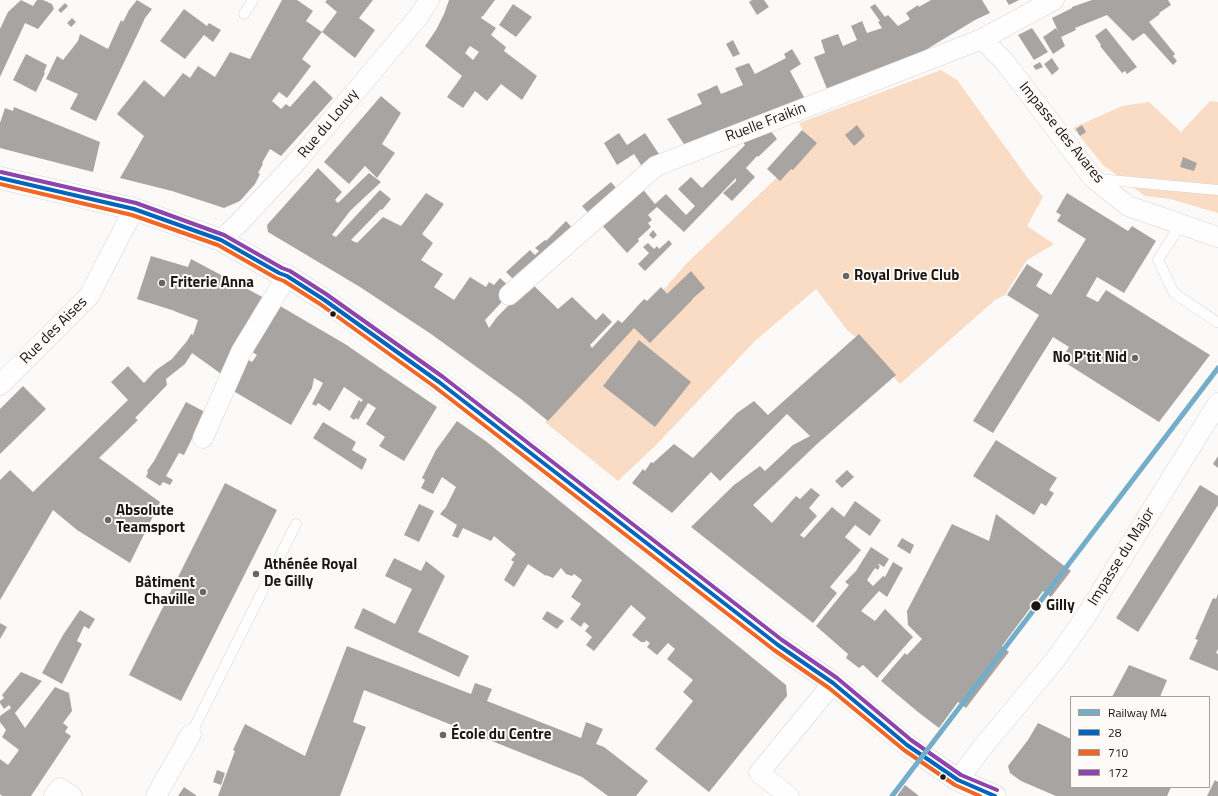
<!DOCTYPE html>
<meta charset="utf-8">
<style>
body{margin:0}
#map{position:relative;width:1218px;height:796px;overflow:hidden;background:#fcfaf8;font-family:"Titillium Web",sans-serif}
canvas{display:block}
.legend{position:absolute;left:1070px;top:696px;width:140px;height:92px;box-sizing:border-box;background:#fdfaf7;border:1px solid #a39f9b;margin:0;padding:5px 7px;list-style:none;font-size:12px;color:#1c1612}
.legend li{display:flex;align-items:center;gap:8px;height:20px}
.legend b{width:20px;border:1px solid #a39f9b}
</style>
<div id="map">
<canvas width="1218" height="796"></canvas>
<ul class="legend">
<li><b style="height:5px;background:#74adca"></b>Railway M4</li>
<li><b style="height:5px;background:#0065bd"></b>28</li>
<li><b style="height:5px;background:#f26522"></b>710</li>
<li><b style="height:5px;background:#8e44ad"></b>172</li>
</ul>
</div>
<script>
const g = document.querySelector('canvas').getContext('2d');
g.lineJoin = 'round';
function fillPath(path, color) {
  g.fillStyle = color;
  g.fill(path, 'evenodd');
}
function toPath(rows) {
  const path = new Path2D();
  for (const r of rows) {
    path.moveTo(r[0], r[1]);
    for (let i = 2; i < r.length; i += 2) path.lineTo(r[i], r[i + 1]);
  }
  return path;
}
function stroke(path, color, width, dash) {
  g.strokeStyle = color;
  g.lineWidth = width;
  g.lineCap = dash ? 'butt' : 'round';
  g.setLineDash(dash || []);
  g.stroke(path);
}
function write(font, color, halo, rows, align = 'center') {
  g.font = font + ' "Titillium Web",sans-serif';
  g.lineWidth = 4;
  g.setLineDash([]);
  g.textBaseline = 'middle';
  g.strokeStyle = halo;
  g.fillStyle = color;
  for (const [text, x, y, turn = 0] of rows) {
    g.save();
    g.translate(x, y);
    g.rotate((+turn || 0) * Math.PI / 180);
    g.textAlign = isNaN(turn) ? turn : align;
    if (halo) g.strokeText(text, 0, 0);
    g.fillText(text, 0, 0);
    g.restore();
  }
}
fillPath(toPath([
 [941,70,957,80,1029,180,1043,197,1027,226,1054,244,1027,260,1005,295,995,300,900,384,861,341,848,331,816,289,755,341,656,445,618,481,545,422,548,420,576,390,687,263,787,168,812,147,799,123],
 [1210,101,1218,102,1218,213,1170,199,1145,196,1103,165,1073,128,1122,106,1149,102,1181,132]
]), '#fadbc4');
fillPath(toPath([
 [21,0,33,6,37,0,43,0,52,4,54,9,38,29,25,23,0,77,0,29,8,12],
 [137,0,152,9,145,18,140,29,96,121,70,109,78,94,46,79,57,56,63,60,78,41,80,34,108,49,121,20,123,22,129,10],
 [282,0,297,0,313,11,306,21,322,32,337,12,325,2,327,0,373,0,359,18,375,30,355,58,322,32,310,48,302,59,311,66,287,98,279,92,272,101,281,109,286,104,290,107,314,80,333,98,281,156,270,149,262,163,263,164,258,173,260,174,255,184,240,201,224,208,172,191,120,178,144,136,117,114,144,80,164,97,183,73,190,78,198,66,215,77,230,52,250,59],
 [449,0,495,0,483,16,482,16,481,18,496,28,491,35,506,47,504,51,537,76,522,100,501,84,487,101,475,91,463,108,447,97,462,76,425,46,436,30,444,14],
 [470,46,479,52,473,60,465,53],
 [752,0,764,0,769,7,757,15,749,2],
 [931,0,982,0,990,13,975,20,919,54,827,89,814,57,825,53,821,40,838,34,843,46,857,40,851,26,862,21,867,33,882,28,878,22,880,21,870,7,875,4,885,17,888,15,898,26,910,19,906,13,918,5,919,7],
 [1006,0,1019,0,1009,5],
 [1092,0,1168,0,1171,5,1159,13,1160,14,1149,22,1175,54,1173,56,1177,61,1173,65,1144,33,1133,41,1107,15,1075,28,1076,30,1061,37,1065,46,1053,54,1043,37,1056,28,1059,33,1052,18,1072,8,1072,7],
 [65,3,68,6,61,13,58,10],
 [513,4,532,17,516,37,499,25],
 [184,9,207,26,209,23,221,30,213,42,204,35,185,59,160,41],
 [72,18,76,22,71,27,67,23],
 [1032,28,1048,52,1034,60,1018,35],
 [1106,28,1137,67,1127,74,1125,71,1122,73,1100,46,1101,45,1095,36],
 [733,40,740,54,733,57,726,44],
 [792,49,801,64,790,71,805,99,753,117,686,147,667,119,702,104,697,94,709,89,717,85,721,94,743,85,735,68,749,63,755,74,786,58,784,54],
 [26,54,47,65,44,72,45,73,36,92,13,80],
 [1052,58,1059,69,1052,75,1044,64],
 [1040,62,1043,67,1036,70,1033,66],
 [381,96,401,113,382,144,395,153,377,178,365,166,349,184,324,162],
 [14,107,100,142,93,172,0,148,0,123,5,108,13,111],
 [857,125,865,136,854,146,845,135],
 [1082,125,1086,132,1080,136,1076,129],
 [770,130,777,139,758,157,757,156,746,168,755,177,732,201,723,193,736,181,736,178,684,232,657,207,648,215,652,220,648,223,651,227,638,239,639,241,627,253,600,223,641,187,655,204,666,194,686,215,695,206,678,189,691,177,702,188,745,145,742,141],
 [802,130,817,143,793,170,791,169,780,181,767,169],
 [619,133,627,145,645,133,661,157,643,168,634,154,617,165,604,143],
 [1183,157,1197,163,1194,171,1180,167],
 [318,168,342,192,335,200,338,203,369,173,381,182,350,211,332,235,336,237,380,190,391,199,382,210,381,209,351,240,357,243,383,217,401,226,426,193,444,204,422,234,433,243,421,260,443,274,434,287,454,300,470,277,486,287,489,282,494,285,500,278,513,290,485,320,489,328,497,317,531,283,558,309,572,297,596,320,603,313,612,322,590,345,592,348,618,320,622,323,644,299,647,301,661,287,667,294,691,271,705,288,692,299,693,299,650,343,634,328,548,421,521,399,431,334,360,287,268,232,267,225],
 [611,182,621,194,593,218,582,206],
 [1067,193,1128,231,1132,226,1156,241,1124,293,1097,277,1086,296,1098,302,1106,290,1210,355,1159,422,1061,360,1069,347,1053,337,993,433,973,421,1039,315,1007,295,1027,264,1043,274,1036,286,1051,295,1086,239,1057,221,1061,215,1056,212],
 [566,221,576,232,518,284,506,272,530,250,535,255,539,251,535,248,545,240,546,241],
 [653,230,657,235,653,239,649,235],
 [669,240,672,244,645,271,638,264,649,253,643,247,648,243,654,249,657,246,659,249],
 [151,256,188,267,191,259,268,300,224,376,192,353,185,364,166,379,167,385,135,418,138,420,99,458,160,502,130,563,77,530,53,510,0,600,0,480,10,470,33,492,128,400,111,382,128,366,144,383,156,370,172,359,187,341,191,334,193,335,198,320,174,311,175,311,137,299],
 [275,303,345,344,437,407,404,461,379,446,385,437,366,424,376,408,368,403,358,420,356,418,354,420,350,417,359,400,361,402,363,400,344,387,330,411,318,403,316,406,312,404,323,383,314,378,312,388,291,425,230,389,245,358,252,362,257,355,249,350],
 [859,334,896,375,817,444,753,505,772,523,796,496,800,499,811,488,820,495,809,508,817,516,800,535,804,538,832,507,844,517,855,501,881,520,870,536,855,525,845,537,861,550,830,587,837,593,813,623,691,527,734,485,760,466,765,471,793,445,810,436,787,414,720,481,711,472,672,513,632,483,643,469,645,471,651,462,653,463,674,444,693,458,737,413,754,401,768,415],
 [639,340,691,382,655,427,603,386],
 [23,386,46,409,0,454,0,409],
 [186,402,205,412,184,455,179,453,166,476,173,480,170,485,163,482,160,486,146,477,148,472,147,471,154,461],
 [457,421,487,442,786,685,787,696,709,792,655,749,693,701,683,692,693,680,667,659,675,649,668,643,657,655,647,647,650,643,646,640,645,642,641,642,632,635,646,618,631,605,594,651,586,645,592,637,585,631,589,626,584,622,581,627,570,619,581,604,571,597,582,580,574,574,572,576,566,574,561,568,553,578,546,575,546,576,528,564,514,587,504,580,514,562,511,560,516,554,494,536,491,541,463,528,458,538,452,536,457,525,440,514,446,507,456,487,442,477,433,494,421,488,425,480,422,478,436,450],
 [323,422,356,442,352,450,367,459,362,470,313,438],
 [996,440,1057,478,1049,490,1054,493,1046,506,1041,503,1034,515,973,476],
 [1218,456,1218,468,1213,464],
 [847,470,854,477,842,488,835,481],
 [225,483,277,510,181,701,129,675],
 [1200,485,1218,496,1218,505,1138,632,1116,618],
 [419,504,434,511,419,542,404,535],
 [996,514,1071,571,1051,597,1043,591,1002,646,1009,652,1002,661,966,708,958,702,939,728,918,712,881,681,905,653,907,655,922,639,908,625,907,611,952,524,989,541],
 [902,538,914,545,910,554,897,546],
 [871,547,889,559,884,567,879,564,878,565,880,566,878,570,875,568,867,580,873,586,883,576,885,577,893,562,903,568,887,597,879,591,861,611,875,621,885,609,913,637,877,678,863,665,859,668,846,658,848,654,816,626,849,585,845,582,856,571],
 [394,558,421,571,426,561,445,576,418,632,469,656,459,677,354,628,363,608,395,624,412,589,385,576],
 [1218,594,1218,649,1216,653,1218,654,1218,671,1189,659,1198,640,1195,639,1213,598,1216,599],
 [80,610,95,619,89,629,84,626,77,641,82,644,62,684,42,673,63,635],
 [547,611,564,621,557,629,542,619],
 [0,623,7,627,0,639],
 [347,646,471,694,475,683,492,689,487,701,581,738,586,722,603,729,596,744,604,747,648,781,636,796,608,796,582,777,364,690,353,722,366,727,340,796,218,796,235,751,233,750,245,724,305,756],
 [1129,665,1167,680,1160,697,1112,697],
 [21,672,42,681,15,713,25,728,55,687,69,693,72,711,63,723,68,727,65,732,71,736,31,796,2,796,0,794,0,759,8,765,19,750,2,737,6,730,0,722,0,716,11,708,9,705,4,709,0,703,0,701,4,698,2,695],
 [1038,723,1071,739,1071,787,1171,787,1167,796,1056,796,1021,781,1010,773,1008,766,1028,740],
 [217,770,225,773,221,785,213,782],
 [1215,780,1218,782,1218,796,1207,796],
 [905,785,919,796,897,796],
 [184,787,197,796,178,796]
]), '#a8a4a1');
const service = toPath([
 [244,14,253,0],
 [1099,179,1218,190],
 [1181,224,1158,260,1174,293,1217,322],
 [191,734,296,524]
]);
const minor = toPath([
 [982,39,1004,61,1093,178,1128,206,1218,237],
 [221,240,238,224,297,161,419,16,429,0],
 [509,295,656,166,982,39,1054,0],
 [0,385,89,296,134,209],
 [203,438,241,352,287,276],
 [958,780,981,749,1055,660,1086,616,1218,403],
 [54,796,60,788,72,796],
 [156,796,191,734],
 [789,796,759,773,833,683]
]);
const primary = toPath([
 [0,178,134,209,221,240,279,273,287,276,323,299,439,382,778,645,833,683,907,745,958,780,995,796]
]);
stroke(service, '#d8d4d1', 11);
stroke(minor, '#d8d4d1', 21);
stroke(primary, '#d8d4d1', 23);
stroke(service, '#fffefe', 10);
stroke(minor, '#fffefe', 20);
stroke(primary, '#fffefe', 22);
stroke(toPath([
 [0,178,134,209,221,240,279,273,287,276,323,299,439,382,778,645,833,683,907,745,958,780,995,796]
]), '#0065bd', 4);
stroke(toPath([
 [0,184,132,215,218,245,276,278,284,281,320,304,435,387,774,650,829,688,904,750,955,785,980,796]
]), '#f26522', 4);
stroke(toPath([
 [1,172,136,203,224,235,282,268,290,271,326,294,443,377,782,640,837,678,911,740,961,775,997,790]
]), '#8e44ad', 4);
stroke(toPath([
 [892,796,1218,368]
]), '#74adca', 5);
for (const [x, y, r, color] of [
 [846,276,4,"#6a6662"],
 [162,283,4,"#6a6662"],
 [333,314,3.5,"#1c1612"],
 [1135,358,4,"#6a6662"],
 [108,520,4,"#6a6662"],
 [256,574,4,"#6a6662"],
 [203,592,4,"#6a6662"],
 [1036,606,5.5,"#1c1612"],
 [443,735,4,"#6a6662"],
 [943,777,3.5,"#1c1612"]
]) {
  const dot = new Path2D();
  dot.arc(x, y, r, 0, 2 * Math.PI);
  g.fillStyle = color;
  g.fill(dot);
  stroke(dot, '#fdfaf7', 1.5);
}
write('15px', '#1c1612', '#fdfaf7', [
 ["Ruelle Fraikin",766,123,-21],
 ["Rue du Louvy",329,124,-50],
 ["Impasse des Avares",1061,133,51],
 ["Rue des Aises",54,331,-45],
 ["Impasse du Major",1122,557,-58]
]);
write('bold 15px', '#1c1612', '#fdfaf7', [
 ["Royal Drive Club",854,276],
 ["Friterie Anna",170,283],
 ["No P'tit Nid",1127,358,"right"],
 ["Absolute",116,511],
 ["Teamsport",116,528],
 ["Athénée Royal",264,565],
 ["De Gilly",264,582],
 ["Bâtiment",195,583,"right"],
 ["Chaville",195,600,"right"],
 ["École du Centre",451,735]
], 'left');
write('bold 15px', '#1c1612', '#fdfaf7', [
 ["Gilly",1046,606]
], 'left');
</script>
